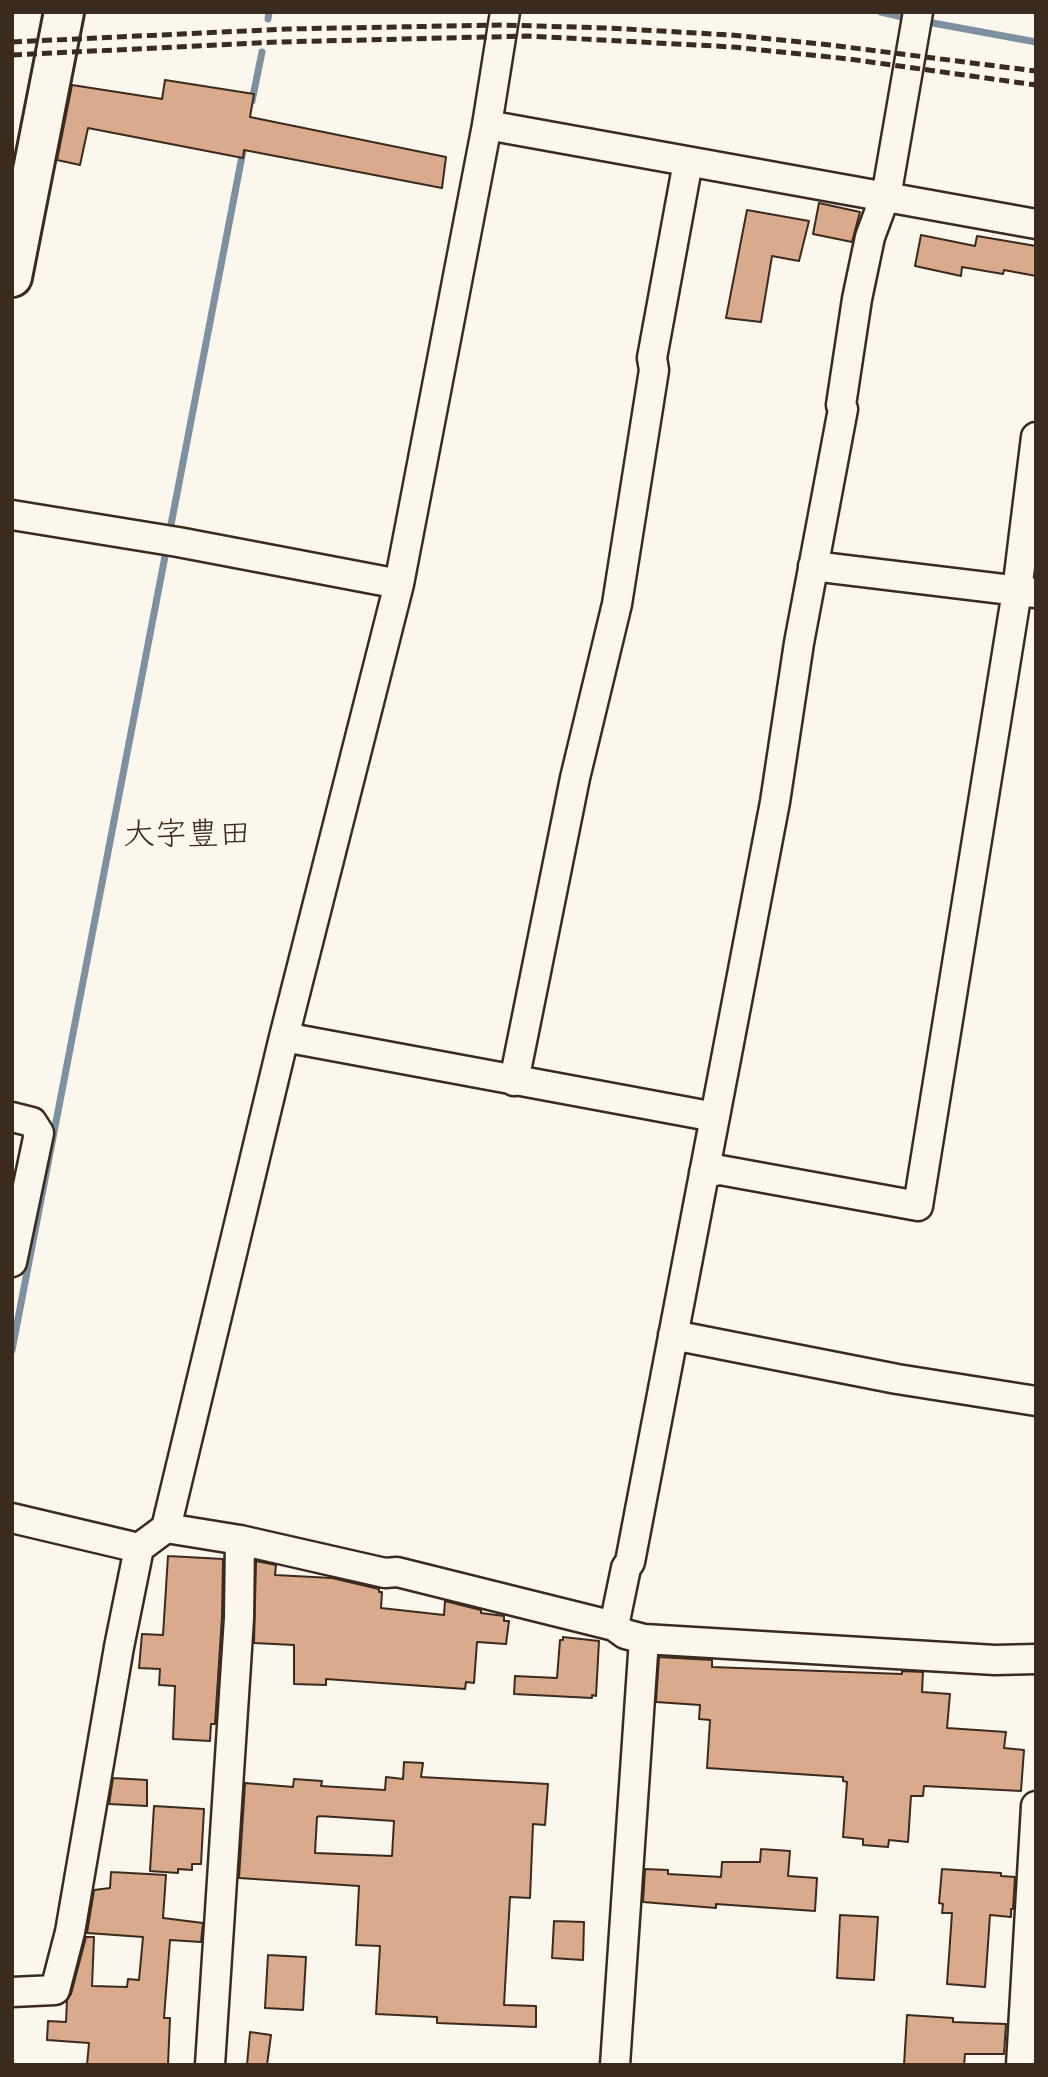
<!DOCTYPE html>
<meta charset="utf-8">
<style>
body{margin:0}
#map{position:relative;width:1048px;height:2077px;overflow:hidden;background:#fbf7ec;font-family:Mynerve,sans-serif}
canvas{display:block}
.frame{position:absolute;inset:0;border:14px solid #3b2a1e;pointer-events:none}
</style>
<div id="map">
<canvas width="1048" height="2077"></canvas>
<div class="frame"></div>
</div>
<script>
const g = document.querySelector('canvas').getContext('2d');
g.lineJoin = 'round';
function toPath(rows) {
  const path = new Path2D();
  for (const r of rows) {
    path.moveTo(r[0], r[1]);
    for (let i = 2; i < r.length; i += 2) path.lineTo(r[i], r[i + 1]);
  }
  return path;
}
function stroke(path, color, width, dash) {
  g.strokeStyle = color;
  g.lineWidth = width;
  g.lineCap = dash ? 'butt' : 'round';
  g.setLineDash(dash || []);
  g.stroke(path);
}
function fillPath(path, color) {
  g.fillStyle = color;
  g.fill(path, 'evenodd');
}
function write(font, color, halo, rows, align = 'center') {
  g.font = font + ' Mynerve,"Klee One",sans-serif';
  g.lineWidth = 5;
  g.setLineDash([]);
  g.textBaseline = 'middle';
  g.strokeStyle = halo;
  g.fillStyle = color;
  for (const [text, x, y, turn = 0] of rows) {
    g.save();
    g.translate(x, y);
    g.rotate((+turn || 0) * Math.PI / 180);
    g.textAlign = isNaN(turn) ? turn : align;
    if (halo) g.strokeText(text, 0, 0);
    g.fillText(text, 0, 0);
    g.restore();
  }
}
stroke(toPath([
 [881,12,911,19],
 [268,19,269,12],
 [922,21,1036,42],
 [252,101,262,52],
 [169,535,243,151],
 [12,1350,167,546]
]), '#7e91a0', 7);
const building = toPath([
 [165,80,254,94,250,117,446,157,442,188,244,150,243,158,88,128,80,165,57,160,72,85,162,99,165,80],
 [819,203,860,212,852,242,813,234,819,203],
 [747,210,809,221,799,261,772,256,761,322,726,318,747,210],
 [921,235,975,246,977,236,1036,246,1036,276,1004,270,1003,274,962,267,961,276,915,266,921,235],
 [168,1556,223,1559,222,1617,215,1724,211,1724,210,1741,173,1739,175,1686,159,1685,160,1669,139,1668,142,1634,163,1635,168,1556],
 [256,1561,276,1565,275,1575,332,1578,379,1589,379,1592,382,1592,381,1608,444,1615,445,1601,481,1610,481,1613,504,1616,504,1621,509,1621,506,1644,477,1642,474,1683,466,1682,465,1689,326,1679,326,1685,294,1684,294,1645,254,1643,256,1561],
 [563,1637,599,1641,596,1696,592,1695,592,1698,514,1694,515,1676,557,1678,560,1640,563,1640,563,1637],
 [659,1657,712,1660,712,1667,902,1674,902,1671,923,1672,922,1692,950,1694,947,1728,1006,1732,1004,1748,1024,1750,1021,1791,924,1786,923,1796,911,1796,908,1842,889,1840,888,1847,863,1845,863,1839,843,1837,847,1782,843,1781,843,1777,707,1768,710,1720,699,1719,700,1705,656,1702,659,1657],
 [404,1762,423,1763,421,1777,548,1784,545,1825,533,1824,530,1898,510,1897,504,2005,536,2006,536,2027,437,2023,437,2017,376,2014,380,1946,356,1945,359,1886,239,1878,245,1783,293,1787,294,1779,322,1781,321,1786,385,1790,386,1777,403,1779,404,1762],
 [320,1816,394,1821,392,1856,315,1853,317,1817,320,1816],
 [113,1778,147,1780,147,1806,109,1804,113,1778],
 [154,1806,204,1809,201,1864,192,1864,192,1870,178,1869,178,1873,150,1871,154,1806],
 [761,1849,790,1851,788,1876,817,1878,815,1911,716,1904,716,1908,643,1902,645,1869,668,1870,668,1874,721,1877,722,1862,760,1862,761,1849],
 [942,1869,1001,1873,1001,1876,1015,1877,1013,1909,1011,1909,1011,1917,990,1915,985,1987,947,1984,952,1913,942,1913,943,1904,939,1903,942,1869],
 [111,1872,166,1875,163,1918,203,1923,201,1942,170,1940,164,2018,170,2018,168,2065,87,2065,89,2043,47,2040,48,2021,66,2022,67,2000,71,1994,86,1937,94,1937,92,1986,127,1987,128,1979,139,1980,143,1937,87,1933,94,1890,110,1888,111,1872],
 [840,1915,878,1917,874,1980,837,1978,840,1915],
 [554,1921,584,1922,583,1960,552,1958,554,1921],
 [268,1955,306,1957,303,2010,265,2008,268,1955],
 [907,2015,953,2018,953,2022,1006,2024,1004,2054,965,2054,964,2065,904,2065,907,2015],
 [250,2032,271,2035,267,2065,247,2065,250,2032]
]);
fillPath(building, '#daaa8c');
stroke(building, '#3b2a1e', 2);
const street = toPath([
 [487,125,1036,224],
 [886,197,918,12],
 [12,515,178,542,399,584],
 [813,566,1036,593],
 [284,1037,715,1117],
 [514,1081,575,778,617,604,654,370,652,358,688,162],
 [12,1117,32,1122,39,1133,12,1262],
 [704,1173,720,1170,918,1206,1017,591,1036,437],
 [673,1335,897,1379,1036,1401],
 [12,1518,139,1548],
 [166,1528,240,1540,385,1573,397,1572,614,1626,625,1634,644,1639,995,1660,1036,1659],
 [614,1626,626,1568,630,1562,775,802,799,643,843,409,841,405,857,299,870,237,880,210,878,196],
 [12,1992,55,1990,70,1932,119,1647,139,1548,166,1528,284,1037,399,584,487,125,505,12],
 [210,2065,239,1618,240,1540],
 [615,2065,644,1639],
 [1021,2065,1036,1806]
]);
const secondary = toPath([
 [12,277,64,12]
]);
stroke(street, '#3b2a1e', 33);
stroke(secondary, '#3b2a1e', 44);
stroke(street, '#fbf7ec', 28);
stroke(secondary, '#fbf7ec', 38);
stroke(toPath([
 [12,42,287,29,502,25,608,28,731,35,830,45,1036,71],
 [12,55,279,42,528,36,733,47,849,59,1036,85]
]), '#3b2a1e', 5, [10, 5]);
write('32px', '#3b2a1e', '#fbf7ec', [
 ["大字豊田",187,837]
]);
</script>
